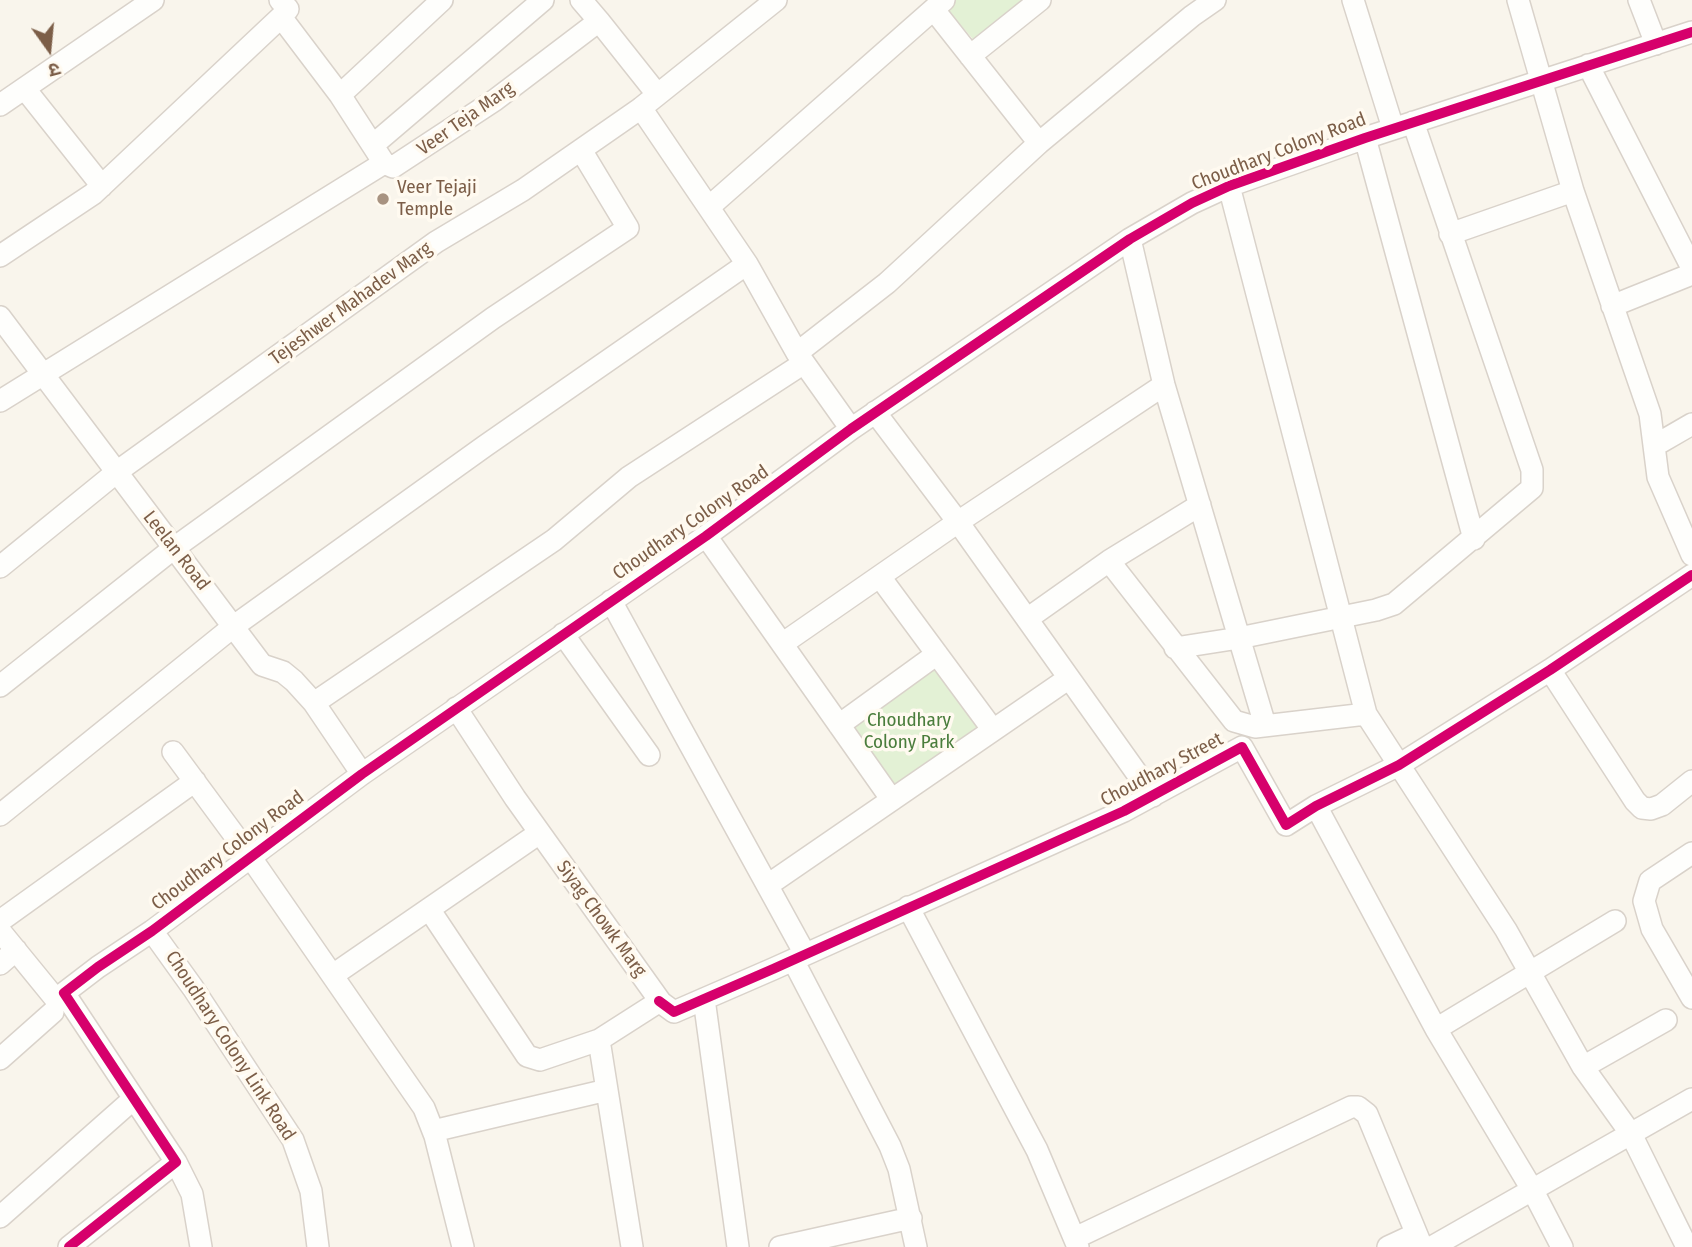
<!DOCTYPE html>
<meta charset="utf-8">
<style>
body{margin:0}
#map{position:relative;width:1692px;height:1247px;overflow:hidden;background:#f9f5ec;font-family:"Fira Sans Condensed","Noto Sans Devanagari",sans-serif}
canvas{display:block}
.north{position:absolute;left:14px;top:14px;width:70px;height:70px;-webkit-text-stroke:5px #fffaf0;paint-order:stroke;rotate:165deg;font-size:19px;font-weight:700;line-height:28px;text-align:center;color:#7c5e48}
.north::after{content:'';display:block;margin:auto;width:24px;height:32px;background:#7c5e48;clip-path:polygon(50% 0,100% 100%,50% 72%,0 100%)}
</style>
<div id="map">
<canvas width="1692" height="1247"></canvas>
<div class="north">उ</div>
</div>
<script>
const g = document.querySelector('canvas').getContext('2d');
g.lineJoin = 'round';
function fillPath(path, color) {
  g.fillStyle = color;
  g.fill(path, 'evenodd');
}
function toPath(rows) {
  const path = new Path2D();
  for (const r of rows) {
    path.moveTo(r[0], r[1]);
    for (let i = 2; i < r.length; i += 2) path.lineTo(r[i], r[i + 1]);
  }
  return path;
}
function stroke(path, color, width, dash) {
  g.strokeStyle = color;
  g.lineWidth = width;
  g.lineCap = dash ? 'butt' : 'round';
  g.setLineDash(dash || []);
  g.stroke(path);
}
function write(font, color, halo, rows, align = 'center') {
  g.font = font + ' "Fira Sans Condensed",sans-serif';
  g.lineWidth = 7;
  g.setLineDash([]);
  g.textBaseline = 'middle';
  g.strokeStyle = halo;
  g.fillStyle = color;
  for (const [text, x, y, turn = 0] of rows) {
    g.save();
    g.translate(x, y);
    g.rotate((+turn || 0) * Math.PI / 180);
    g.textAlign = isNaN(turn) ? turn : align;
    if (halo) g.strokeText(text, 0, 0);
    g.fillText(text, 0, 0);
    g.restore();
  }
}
fillPath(toPath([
 [953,0,1033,0,979,46,945,7],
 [938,664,984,726,895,792,846,726]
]), '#e3f1d5');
const minor = toPath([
 [280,0,288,9,281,17,340,95,384,163,393,167,495,100,599,21,657,94],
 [581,0,599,21],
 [1353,0,1393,128],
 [1518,0,1573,191,1650,414,1658,477,1692,555],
 [1639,0,1656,44],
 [934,10,1039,143],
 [970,56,1040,0],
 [1588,65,1692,268],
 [25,89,102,186],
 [340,95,442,0],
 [0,105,153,0],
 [641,108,747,264,797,353,851,429],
 [1365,138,1474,539],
 [373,145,543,0],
 [1229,186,1366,714,1506,930,1583,1067,1631,1134,1687,1247],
 [709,207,944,0],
 [1450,234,1573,191],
 [1130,239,1164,385,1265,725],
 [0,256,93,194,281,17],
 [1612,306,1692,274],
 [0,317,262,665,283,672,294,681,314,703,362,774],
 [797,353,887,283,1039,143,1192,16,1215,0],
 [0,401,384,163],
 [875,412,958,522,1153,796],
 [1654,446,1692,424],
 [706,536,892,800],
 [1109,561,1234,721,1255,727,1366,714],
 [0,567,118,471,436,242,523,190,641,108,776,0],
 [880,577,993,730],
 [611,601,805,954],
 [1027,619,1109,561,1200,505],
 [563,634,649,755],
 [782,644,958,522,1164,385],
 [1175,648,1239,638,1376,610,1394,604,1532,488,1532,470,1413,122],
 [1550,670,1635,801,1642,808,1651,809,1662,805,1692,781],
 [0,686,174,548,493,318,628,228,581,150],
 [314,703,554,540,629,477,804,363],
 [456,708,515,798,660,1001,599,1040,632,1247],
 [839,725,937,654],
 [173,752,249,855,424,1108,435,1136,463,1247],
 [1316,806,1436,1029,1533,1191,1562,1247],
 [0,815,234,626,485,446,747,264],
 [1692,853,1650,881,1644,901,1652,929,1692,998],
 [768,885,1069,678],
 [908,907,1037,1150,1078,1247],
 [429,909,527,1056,540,1060,599,1040],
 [0,921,195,781],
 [0,931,58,1002],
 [152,931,193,988,293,1140,311,1191,318,1247],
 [793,960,890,1146,899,1169,916,1247],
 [0,964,16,950],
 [333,975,535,836],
 [704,999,738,1247],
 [659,1001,674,1012,773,969,1124,811,1242,747,1286,825,1316,806,1399,765,1550,670,1692,575],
 [1436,1029,1615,921],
 [0,1059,53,1012],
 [1583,1067,1666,1020],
 [433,1131,607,1090],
 [176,1162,192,1194,201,1247],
 [0,1217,130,1102],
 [1075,1238,1351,1107,1358,1107,1367,1114,1422,1247],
 [69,1247,176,1162,64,993,98,967,152,931,362,774,706,536,851,429,1130,239,1192,203,1229,186,1365,138,1692,32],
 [780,1247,911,1218],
 [1388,1247,1416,1234],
 [1432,1247,1692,1099]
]);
stroke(minor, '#d9d2ca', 24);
stroke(minor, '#fefefc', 21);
stroke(toPath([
 [659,1001,674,1012,773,969,1124,811,1242,747,1286,825,1316,806,1399,765,1550,670,1692,575],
 [69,1247,176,1162,64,993,98,967,152,931,362,774,706,536,851,429,1130,239,1192,203,1229,186,1365,138,1692,32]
]), '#d6006c', 10);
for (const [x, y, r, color] of [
 [383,199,7,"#a89381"]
]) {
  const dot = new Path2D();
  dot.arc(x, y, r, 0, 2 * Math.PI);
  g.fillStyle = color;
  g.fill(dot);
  stroke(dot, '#fffaf0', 2.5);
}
write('19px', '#7c5e48', '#fffaf0', [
 ["Veer Teja Marg",466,119,-35],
 ["Choudhary Colony Road",1279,152,-21],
 ["Tejeshwer Mahadev Marg",351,304,-36],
 ["Choudhary Colony Road",691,523,-35],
 ["Leelan Road",176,551,52],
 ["Choudhary Street",1162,770,-28],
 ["Choudhary Colony Road",228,851,-37],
 ["Siyag Chowk Marg",601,919,54],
 ["Choudhary Colony Link Road",230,1046,57]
]);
write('19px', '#7c5e48', '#fffaf0', [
 ["Veer Tejaji",397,188],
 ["Temple",397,210]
], 'left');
write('19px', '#4a7d3c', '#fffaf0', [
 ["Choudhary",909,721],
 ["Colony Park",909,743]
]);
</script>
